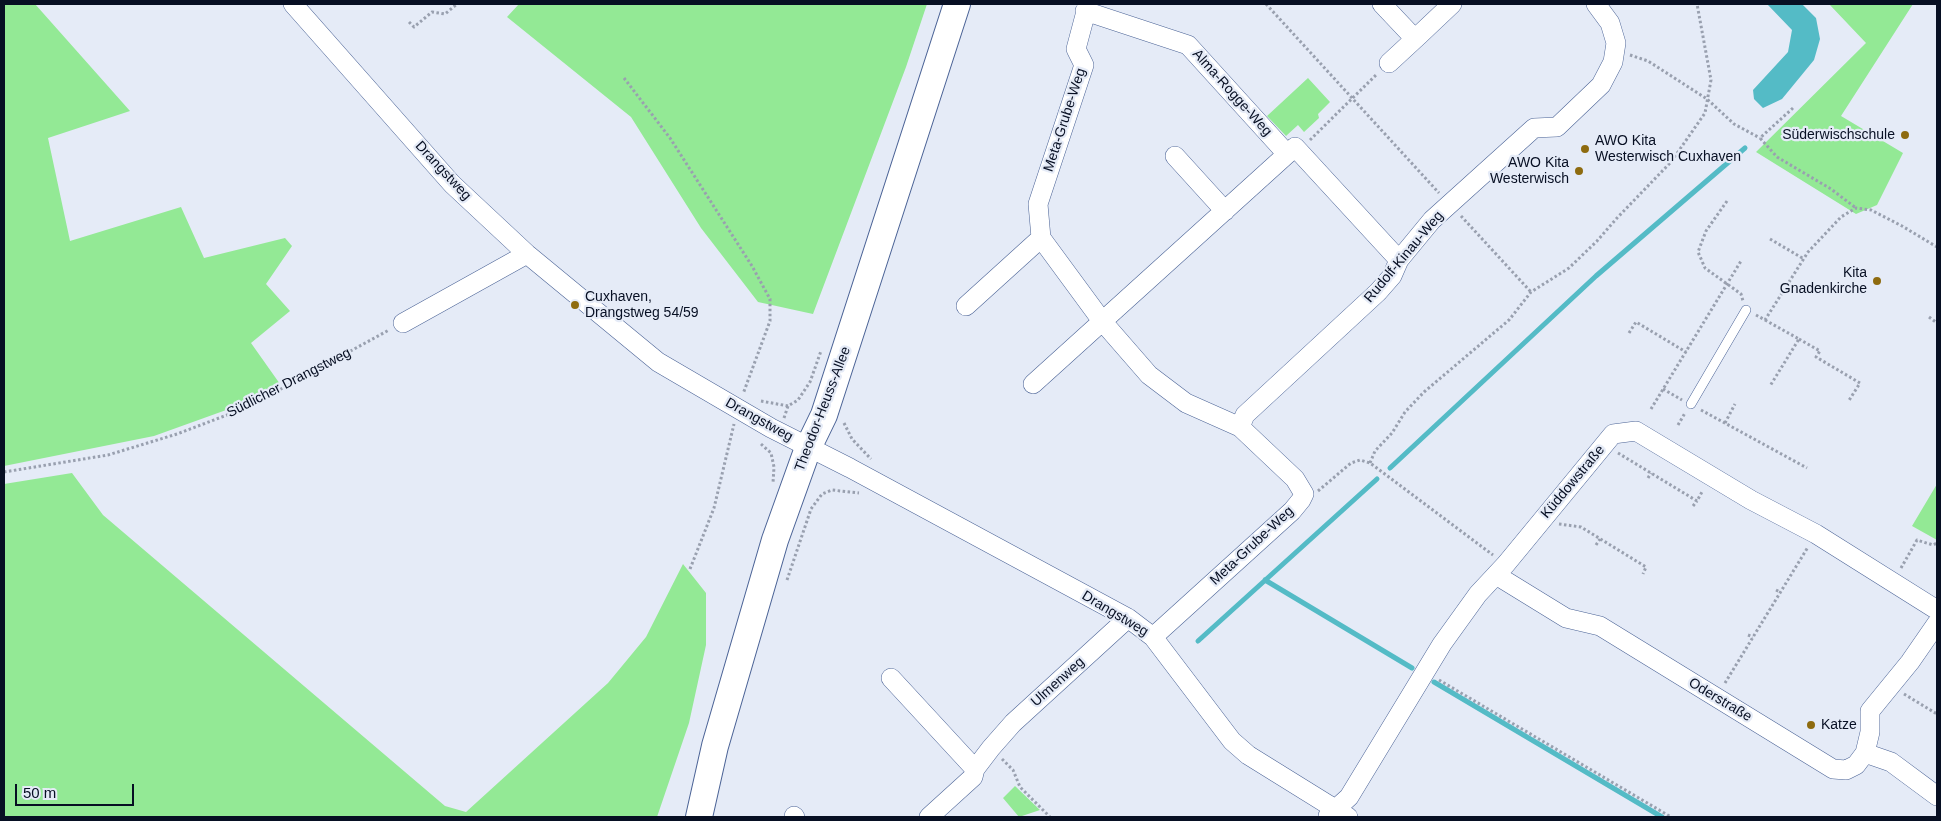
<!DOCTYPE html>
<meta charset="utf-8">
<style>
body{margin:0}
#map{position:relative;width:1941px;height:821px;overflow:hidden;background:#e5ebf7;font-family:Helvetica,sans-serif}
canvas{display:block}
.frame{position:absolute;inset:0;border:5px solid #070f23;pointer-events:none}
.scale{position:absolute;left:15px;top:784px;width:119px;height:22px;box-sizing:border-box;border:2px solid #070f23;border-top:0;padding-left:6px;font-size:15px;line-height:18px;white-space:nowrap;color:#070f23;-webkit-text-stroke:4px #e5ebf7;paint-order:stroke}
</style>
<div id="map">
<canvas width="1941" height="821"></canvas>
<div class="frame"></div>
<div class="scale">50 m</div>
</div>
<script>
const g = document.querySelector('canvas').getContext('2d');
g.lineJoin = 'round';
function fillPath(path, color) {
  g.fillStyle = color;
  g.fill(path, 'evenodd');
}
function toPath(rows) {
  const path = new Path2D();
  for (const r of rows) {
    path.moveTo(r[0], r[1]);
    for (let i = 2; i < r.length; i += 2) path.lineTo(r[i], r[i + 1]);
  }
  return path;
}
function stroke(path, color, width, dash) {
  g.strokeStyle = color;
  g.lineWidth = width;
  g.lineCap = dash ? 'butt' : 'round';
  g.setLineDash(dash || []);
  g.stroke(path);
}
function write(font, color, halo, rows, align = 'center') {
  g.font = font + ' Helvetica,sans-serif';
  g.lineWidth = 4.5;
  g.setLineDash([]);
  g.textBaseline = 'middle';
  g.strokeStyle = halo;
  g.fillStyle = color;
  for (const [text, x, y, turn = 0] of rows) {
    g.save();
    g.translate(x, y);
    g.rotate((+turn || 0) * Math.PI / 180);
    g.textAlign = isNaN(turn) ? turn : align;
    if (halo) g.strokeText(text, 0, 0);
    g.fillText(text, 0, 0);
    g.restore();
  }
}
fillPath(toPath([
 [4,4,35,4,130,111,48,138,70,241,181,207,204,258,285,238,292,246,266,284,290,311,251,343,280,384,229,409,154,436,4,466],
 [519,4,927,4,906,67,813,314,758,302,701,228,631,117,507,17],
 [1829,4,1913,4,1841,116,1903,153,1877,205,1856,214,1756,152,1866,43],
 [1308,78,1330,102,1318,114,1319,118,1304,132,1298,125,1286,136,1267,116],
 [72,473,103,515,445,806,466,812,608,683,646,637,683,564,706,593,706,645,689,723,657,817,4,817,4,484],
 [1937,484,1937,540,1912,526],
 [1015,786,1040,810,1019,817,1003,798]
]), '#93e995');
fillPath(toPath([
 [1767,4,1802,4,1816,18,1820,39,1814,60,1782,99,1763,108,1754,99,1753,90,1788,52,1792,30]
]), '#54bbc6');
stroke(toPath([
 [1390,468,1596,276,1745,148],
 [1265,580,1412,668],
 [1198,641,1377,479],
 [1434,682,1662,817]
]), '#54bbc6', 5);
const lane = toPath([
 [1691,404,1746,310]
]);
const street = toPath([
 [293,4,452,184,527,254,658,362,771,428,850,468,1128,618,1153,637,1232,741,1248,755,1348,817],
 [1088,4,1076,49,1084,65,1038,204,1041,238,1102,321,1149,375,1186,403,1240,427,1295,479,1304,494,1301,500,1292,511,1153,637],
 [1382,4,1415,39,1452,4],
 [1085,11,1188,45,1287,154],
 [1389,63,1415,39],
 [1175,156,1225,211],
 [966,306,1041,238],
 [403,323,527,254],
 [1033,384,1295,147,1399,260],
 [1240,427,1245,415,1378,292,1392,276,1399,260,1432,220,1534,128,1557,127,1601,85,1613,62,1616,43,1610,23,1596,4],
 [1496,575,1566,618,1600,626,1833,769,1846,770,1856,765,1865,753,1891,762,1937,796],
 [891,678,975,769],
 [1865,753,1870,732,1870,711,1910,662,1937,623],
 [794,816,795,817],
 [1328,816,1349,797,1442,644,1478,594,1506,564,1613,434,1636,431,1751,500,1816,534,1937,610],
 [929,817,973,777,975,769,991,748,1013,723,1128,618]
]);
const secondary = toPath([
 [699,817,715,746,775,540,808,448,824,415,957,4]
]);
stroke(lane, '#4b6396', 10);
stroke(street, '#4b6396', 20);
stroke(secondary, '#4b6396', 28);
stroke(toPath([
 [1266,4,1439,193],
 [409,22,414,27,432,12,445,14,457,4],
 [1630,55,1648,61,1707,99,1734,124,1760,138],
 [624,78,670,138,752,266,770,299,770,321,743,394],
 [1793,108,1760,138,1777,157,1831,189,1856,208],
 [1310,140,1377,74],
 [1727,201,1706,231,1698,252,1705,268,1741,294,1743,301],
 [1461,216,1531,292],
 [1770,239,1804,259],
 [1756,315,1765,320,1808,252,1841,217,1856,208,1871,210,1902,226,1937,247],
 [1929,317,1937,323],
 [1765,320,1799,339,1770,386],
 [1629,333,1636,322,1686,352],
 [1799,339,1820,351,1816,357,1860,383,1848,402],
 [1663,389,1682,400],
 [761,401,788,406],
 [1651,409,1741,261],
 [1701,410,1807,468],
 [784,418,788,406,798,400,810,382,821,351],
 [844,423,852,439,871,459],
 [1725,423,1735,404],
 [1678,425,1685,413],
 [761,444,771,453,774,467,773,483],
 [1618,453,1697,501,1703,490],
 [1370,463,1375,451,1392,433,1405,412,1424,392,1509,320,1531,292,1569,268,1597,241,1617,218,1671,162,1705,113,1711,80,1697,4],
 [4,472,108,455,177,434,248,407,389,330],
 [1648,478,1651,473],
 [1318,491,1351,463,1360,460,1370,463,1493,555],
 [1693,506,1697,501],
 [1559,524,1581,527,1646,567,1643,574],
 [1596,545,1600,539],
 [1901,568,1917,540,1933,545,1937,543],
 [690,569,714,508,734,424],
 [787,580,811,509,822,494,832,490,859,493],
 [1776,590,1780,592],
 [1748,635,1753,637],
 [1439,680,1671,817],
 [1725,683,1808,547],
 [1904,694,1937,714],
 [1002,759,1013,770,1020,787,1050,817]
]), '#99a0af', 3, [2.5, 2.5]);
stroke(lane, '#fff', 9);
stroke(street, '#fff', 19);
stroke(secondary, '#fff', 26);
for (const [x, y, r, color] of [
 [1905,135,5,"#8e6b0f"],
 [1585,149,5,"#8e6b0f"],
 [1579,171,5,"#8e6b0f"],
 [1877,281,5,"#8e6b0f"],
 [575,305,5,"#8e6b0f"],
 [1811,725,5,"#8e6b0f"]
]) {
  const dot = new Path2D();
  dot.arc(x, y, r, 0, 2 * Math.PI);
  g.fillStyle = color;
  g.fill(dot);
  stroke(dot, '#e5ebf7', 2);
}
write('14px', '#070f23', '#e5ebf7', [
 ["Alma-Rogge-Weg",1232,93,48],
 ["Meta-Grube-Weg",1065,120,-72],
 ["Drangstweg",443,171,47],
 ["Rudolf-Kinau-Weg",1404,257,-50],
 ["Südlicher Drangstweg",289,383,-27],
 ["Theodor-Heuss-Allee",823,409,-69],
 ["Drangstweg",759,420,29],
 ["Küddowstraße",1573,482,-50],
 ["Meta-Grube-Weg",1252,546,-43],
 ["Drangstweg",1115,614,31],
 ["Ulmenweg",1058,682,-42],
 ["Oderstraße",1720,700,31]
]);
write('14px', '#070f23', '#e5ebf7', [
 ["Süderwischschule",1895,135],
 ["AWO Kita",1595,141,"left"],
 ["Westerwisch Cuxhaven",1595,157,"left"],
 ["AWO Kita",1569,163],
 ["Westerwisch",1569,179],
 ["Kita",1867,273],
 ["Gnadenkirche",1867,289],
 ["Cuxhaven,",585,297,"left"],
 ["Drangstweg 54/59",585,313,"left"],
 ["Katze",1821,725,"left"]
], 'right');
</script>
